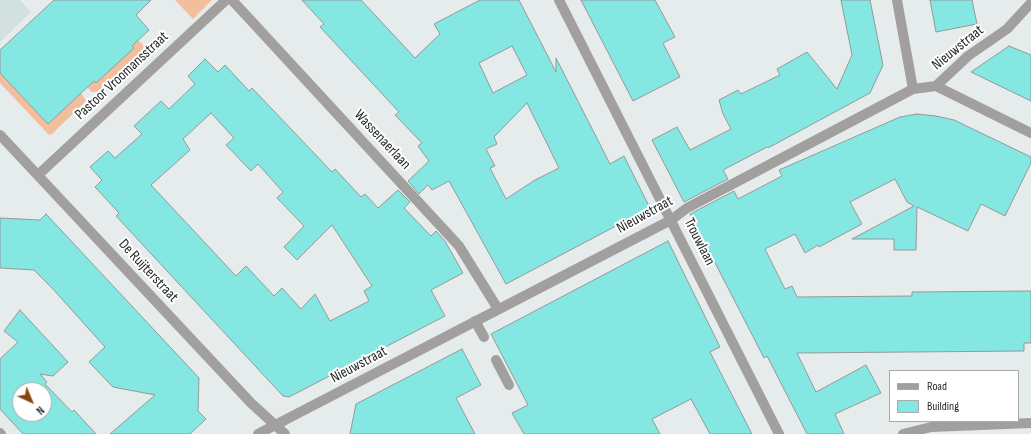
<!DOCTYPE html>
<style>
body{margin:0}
#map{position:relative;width:1031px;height:434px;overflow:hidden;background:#e6ecec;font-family:"Sofia Sans Condensed",sans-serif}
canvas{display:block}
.legend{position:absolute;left:889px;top:370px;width:130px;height:52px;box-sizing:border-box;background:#fff;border:1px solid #a9aaaa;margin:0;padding:5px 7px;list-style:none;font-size:12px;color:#282a2a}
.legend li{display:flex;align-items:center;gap:8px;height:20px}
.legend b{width:20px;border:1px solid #a9aaaa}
.north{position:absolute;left:12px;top:382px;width:40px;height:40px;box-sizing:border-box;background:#fff;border:1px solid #a9aaaa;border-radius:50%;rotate:136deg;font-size:11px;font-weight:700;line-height:16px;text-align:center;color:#282a2a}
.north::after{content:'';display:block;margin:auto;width:14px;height:18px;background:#874611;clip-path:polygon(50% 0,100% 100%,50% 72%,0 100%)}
</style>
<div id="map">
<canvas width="1031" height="434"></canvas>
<ul class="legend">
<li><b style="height:5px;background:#a2a09f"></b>Road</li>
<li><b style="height:11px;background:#84e7e2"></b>Building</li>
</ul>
<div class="north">N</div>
</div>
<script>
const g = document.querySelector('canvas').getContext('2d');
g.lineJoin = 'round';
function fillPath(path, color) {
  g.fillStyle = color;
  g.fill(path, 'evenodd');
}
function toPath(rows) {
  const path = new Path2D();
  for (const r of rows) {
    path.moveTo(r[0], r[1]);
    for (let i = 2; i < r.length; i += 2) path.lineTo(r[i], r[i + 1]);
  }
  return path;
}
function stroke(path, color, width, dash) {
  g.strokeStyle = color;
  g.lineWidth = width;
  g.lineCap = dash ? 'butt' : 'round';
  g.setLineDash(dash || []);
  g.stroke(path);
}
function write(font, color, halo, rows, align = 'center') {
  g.font = font + ' "Sofia Sans Condensed",sans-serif';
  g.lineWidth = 4;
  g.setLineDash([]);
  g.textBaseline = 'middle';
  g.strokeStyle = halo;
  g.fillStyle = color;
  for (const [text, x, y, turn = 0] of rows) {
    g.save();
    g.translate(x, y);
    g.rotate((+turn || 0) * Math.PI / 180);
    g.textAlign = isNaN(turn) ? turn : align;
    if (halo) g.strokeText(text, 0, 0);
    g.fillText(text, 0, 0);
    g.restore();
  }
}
fillPath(toPath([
 [0,0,20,0,31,12,0,42]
]), '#d2e0df');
fillPath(toPath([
 [175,0,212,0,193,19],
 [138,40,144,46,143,50,97,92,92,92,87,87,94,81,96,83,105,75],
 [0,73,48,124,81,93,86,101,52,134,49,135,0,83]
]), '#f2be9d');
const building = toPath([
 [54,0,151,0,136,15,149,30,132,46,134,48,96,83,94,81,48,124,0,73,0,50,54,0],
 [302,0,361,0,415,58,440,34,434,24,480,0,519,0,556,72,556,58,610,164,624,156,650,208,506,284,449,181,432,190,428,185,419,194,408,181,429,161,418,146,422,143,395,115,399,112,320,27,324,24,302,0],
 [512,46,527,75,493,93,479,63,512,46],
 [527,103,559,168,535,180,506,199,490,168,495,166,486,149,497,144,494,137,527,103],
 [581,0,655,0,675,37,663,43,680,77,633,101,581,0],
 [841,0,870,0,883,65,870,93,768,148,767,147,723,170,728,179,684,202,652,140,677,127,690,150,731,129,723,114,719,100,738,90,741,94,780,75,777,69,807,52,837,89,852,55,841,0],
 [930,0,972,0,977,24,936,32,930,0],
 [1009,46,1031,55,1031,101,971,72,1009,46],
 [205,59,218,72,225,65,249,91,252,88,332,172,335,169,361,197,365,194,378,208,398,190,410,202,404,208,431,236,436,231,445,241,463,273,431,290,445,316,289,397,283,396,116,216,119,213,95,187,102,180,90,167,108,151,115,158,142,134,134,126,161,101,169,109,195,84,188,76,205,59],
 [211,113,234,138,226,145,251,171,258,164,283,192,277,198,304,226,284,247,297,260,332,225,372,286,364,291,369,301,330,321,315,294,301,309,282,288,274,296,246,266,236,276,151,185,190,150,183,139,211,113],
 [917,114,936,116,954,120,1031,157,1031,163,1005,216,981,204,968,231,917,207,916,250,894,250,894,239,852,239,914,206,907,202,895,179,850,202,862,224,819,247,818,245,805,253,795,234,765,249,785,289,792,286,797,297,912,296,912,292,1031,291,1031,343,1024,343,1024,351,797,353,816,392,866,365,881,393,835,414,844,434,807,434,767,356,764,358,690,214,734,191,738,199,782,176,779,170,900,117,917,114],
 [46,214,199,378,198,411,206,419,190,434,110,434,155,395,113,387,89,362,105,347,52,288,34,270,0,268,0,218,40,220,46,214],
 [668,241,720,347,710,352,752,434,710,434,691,399,652,419,660,434,524,434,512,413,528,405,491,334,668,241],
 [20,310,68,362,53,376,40,374,47,382,45,384,72,412,74,410,96,434,23,434,0,409,0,359,18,342,4,331,20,310],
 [20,390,44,390,44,414,20,414,20,390],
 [462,349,481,385,456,398,475,434,350,434,356,404,462,349]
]);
fillPath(building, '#84e7e2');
stroke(building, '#949999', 1);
stroke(toPath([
 [475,321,484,337],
 [496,360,509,385],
 [903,434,931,427,1031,423]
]), '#a2a09f', 10);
stroke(toPath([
 [232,0,459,246,498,309],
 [559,0,779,434],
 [897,0,913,89],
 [936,86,1031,133],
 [0,135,251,403,285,434],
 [38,175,226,0],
 [0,433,1,434],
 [258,434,671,220,687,208,913,89,936,86,968,56,1007,29,1031,3]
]), '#a2a09f', 10);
write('15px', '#282a2a', '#fff', [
 ["Nieuwstraat",958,48,-39],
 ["Pastoor Vroomansstraat",122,76,-43],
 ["Wassenaerlaan",382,140,47],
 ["Nieuwstraat",645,215,-29],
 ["Trouwlaan",699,242,63],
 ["De Ruijterstraat",148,271,47],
 ["Nieuwstraat",359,365,-28]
]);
</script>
